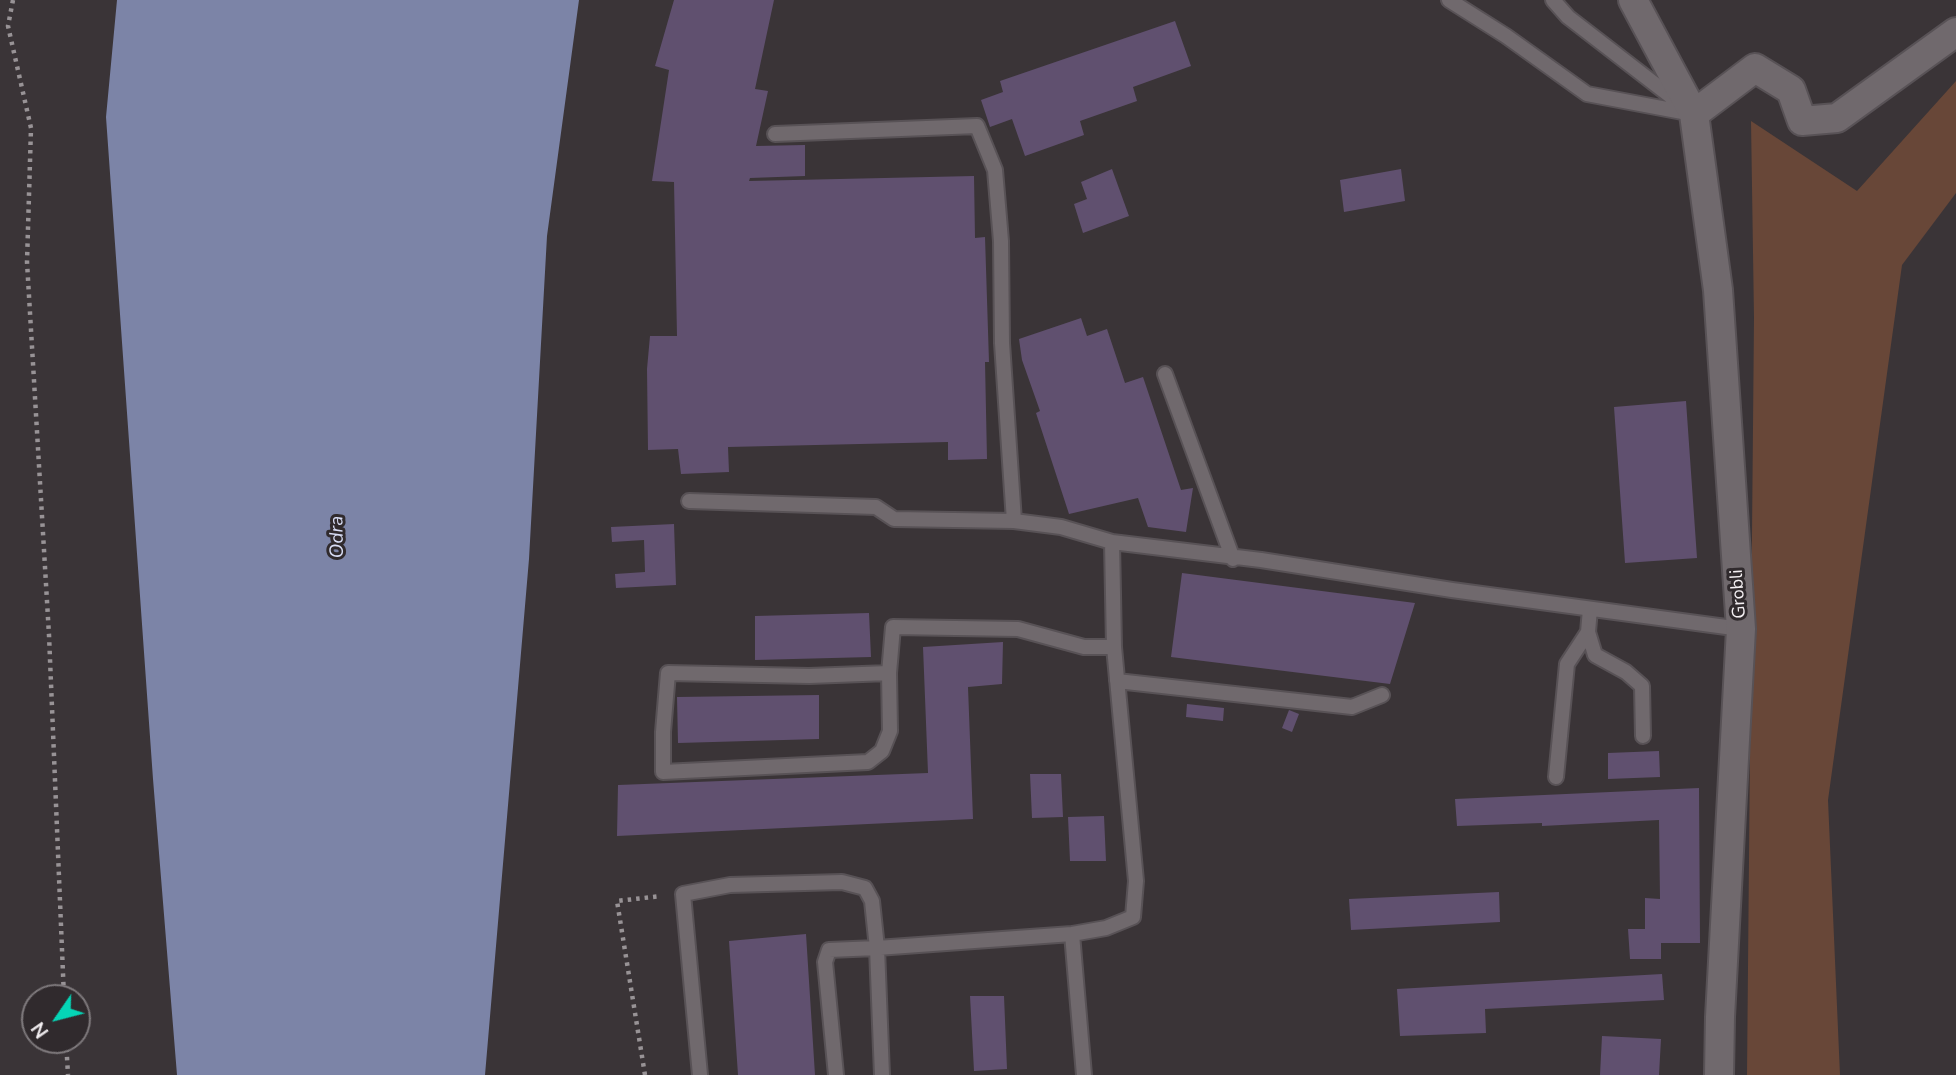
<!DOCTYPE html>
<style>
body{margin:0}
#map{position:relative;width:1956px;height:1075px;overflow:hidden;background:#3a3437;font-family:"Nunito Sans",sans-serif}
canvas{display:block}
.north{position:absolute;left:21px;top:984px;width:70px;height:70px;box-sizing:border-box;background:#302a2d;border:2px solid #7e797c;border-radius:50%;rotate:235deg;font-size:19px;font-weight:700;line-height:28px;text-align:center;color:#f4f0f3}
.north::after{content:'';display:block;margin:auto;width:24px;height:32px;background:#05d5b6;clip-path:polygon(50% 0,100% 100%,50% 72%,0 100%)}
</style>
<div id="map">
<canvas width="1956" height="1075"></canvas>
<div class="north">N</div>
</div>
<script>
const g = document.querySelector('canvas').getContext('2d');
g.lineJoin = 'round';
function fillPath(path, color) {
  g.fillStyle = color;
  g.fill(path, 'evenodd');
}
function toPath(rows) {
  const path = new Path2D();
  for (const r of rows) {
    path.moveTo(r[0], r[1]);
    for (let i = 2; i < r.length; i += 2) path.lineTo(r[i], r[i + 1]);
  }
  return path;
}
function stroke(path, color, width, dash) {
  g.strokeStyle = color;
  g.lineWidth = width;
  g.lineCap = dash ? 'butt' : 'round';
  g.setLineDash(dash || []);
  g.stroke(path);
}
function write(font, color, halo, rows, align = 'center') {
  g.font = font + ' "Nunito Sans",sans-serif';
  g.lineWidth = 6;
  g.setLineDash([]);
  g.textBaseline = 'middle';
  g.strokeStyle = halo;
  g.fillStyle = color;
  for (const [text, x, y, turn = 0] of rows) {
    g.save();
    g.translate(x, y);
    g.rotate((+turn || 0) * Math.PI / 180);
    g.textAlign = isNaN(turn) ? turn : align;
    if (halo) g.strokeText(text, 0, 0);
    g.fillText(text, 0, 0);
    g.restore();
  }
}
fillPath(toPath([
 [1956,81,1956,193,1902,265,1828,800,1840,1075,1747,1075,1754,318,1751,121,1857,191]
]), '#684738');
fillPath(toPath([
 [117,0,579,0,547,236,529,559,485,1075,177,1075,153,779,106,117]
]), '#7c84a7');
fillPath(toPath([
 [674,0,774,0,755,89,768,91,756,146,805,145,805,176,750,178,749,181,974,176,975,238,985,237,989,362,985,362,987,459,948,460,948,442,728,447,729,472,681,474,678,449,648,450,647,369,650,336,677,336,674,182,652,181,669,70,655,66],
 [1175,21,1191,66,1133,87,1137,101,1080,121,1084,135,1025,156,1012,119,990,127,981,100,1003,92,1000,81],
 [1112,169,1129,216,1083,233,1074,204,1087,199,1081,182],
 [1401,169,1405,201,1344,212,1340,180],
 [1081,318,1087,336,1107,329,1125,383,1143,377,1181,490,1193,488,1186,532,1148,527,1138,498,1069,514,1036,413,1040,411,1022,360,1019,339],
 [1686,401,1697,558,1625,563,1614,407],
 [674,524,676,585,616,588,615,574,645,572,644,540,612,542,611,527],
 [1182,573,1415,603,1390,684,1171,657],
 [869,613,871,657,755,660,755,616],
 [1003,642,1002,684,968,687,973,819,617,836,618,785,928,773,923,647],
 [819,695,819,739,678,743,677,697],
 [1187,704,1224,708,1223,721,1186,717],
 [1289,710,1299,714,1292,732,1282,728],
 [1659,751,1660,777,1608,779,1608,753],
 [1030,774,1061,774,1063,817,1032,818],
 [1699,788,1700,943,1661,943,1661,959,1630,959,1628,929,1645,929,1645,898,1660,899,1659,820,1542,826,1542,823,1457,826,1455,799],
 [1104,816,1106,861,1070,861,1068,817],
 [1499,892,1500,922,1351,930,1349,899],
 [806,934,815,1075,738,1075,729,941],
 [1662,974,1664,1000,1485,1009,1486,1033,1400,1036,1397,989],
 [970,996,1004,996,1007,1069,974,1071],
 [1602,1036,1661,1039,1659,1075,1600,1075]
]), '#60506f');
const lane = toPath([
 [1449,0,1506,36,1587,94,1693,114],
 [1553,0,1568,17,1682,105],
 [775,134,977,126,995,170,1001,241,1002,343,1014,521],
 [1165,374,1233,559],
 [689,501,876,507,894,519,1014,521,1061,527,1112,542],
 [1588,632,1595,655,1626,672,1642,686,1643,736],
 [889,673,809,676,668,673,663,732,663,772,868,762,882,751,890,731,889,673,893,627,1018,629,1084,647,1114,647],
 [1117,681,1352,707,1382,695],
 [1556,777,1567,664,1588,632,1590,609],
 [1072,934,1084,1075],
 [700,1075,683,894,730,885,842,882,865,888,872,901,877,948,829,950,825,962,836,1075],
 [882,1075,877,948,1072,934,1106,928,1133,917,1136,881,1114,647,1112,542,1261,560,1452,590,1741,629]
]);
const street = toPath([
 [1633,0,1694,114,1718,290,1741,629,1720,1017,1719,1075],
 [1694,114,1755,68,1791,90,1802,121,1837,118,1956,32]
]);
stroke(lane, '#585256', 18);
stroke(street, '#585256', 32);
stroke(toPath([
 [13,0,8,26,31,128,27,262,49,635,64,998],
 [66,1040,68,1075],
 [645,1075,617,901,661,896]
]), '#989396', 4.5, [3.5, 5]);
stroke(lane, '#70696d', 14);
stroke(street, '#70696d', 28);
write('18px', '#f4f0f3', '#302a2d', [
 ["Grobli",1739,594,-94]
]);
write('italic 19px', '#d9def6', '#302a2d', [
 ["Odra",338,537,-91]
]);
</script>
